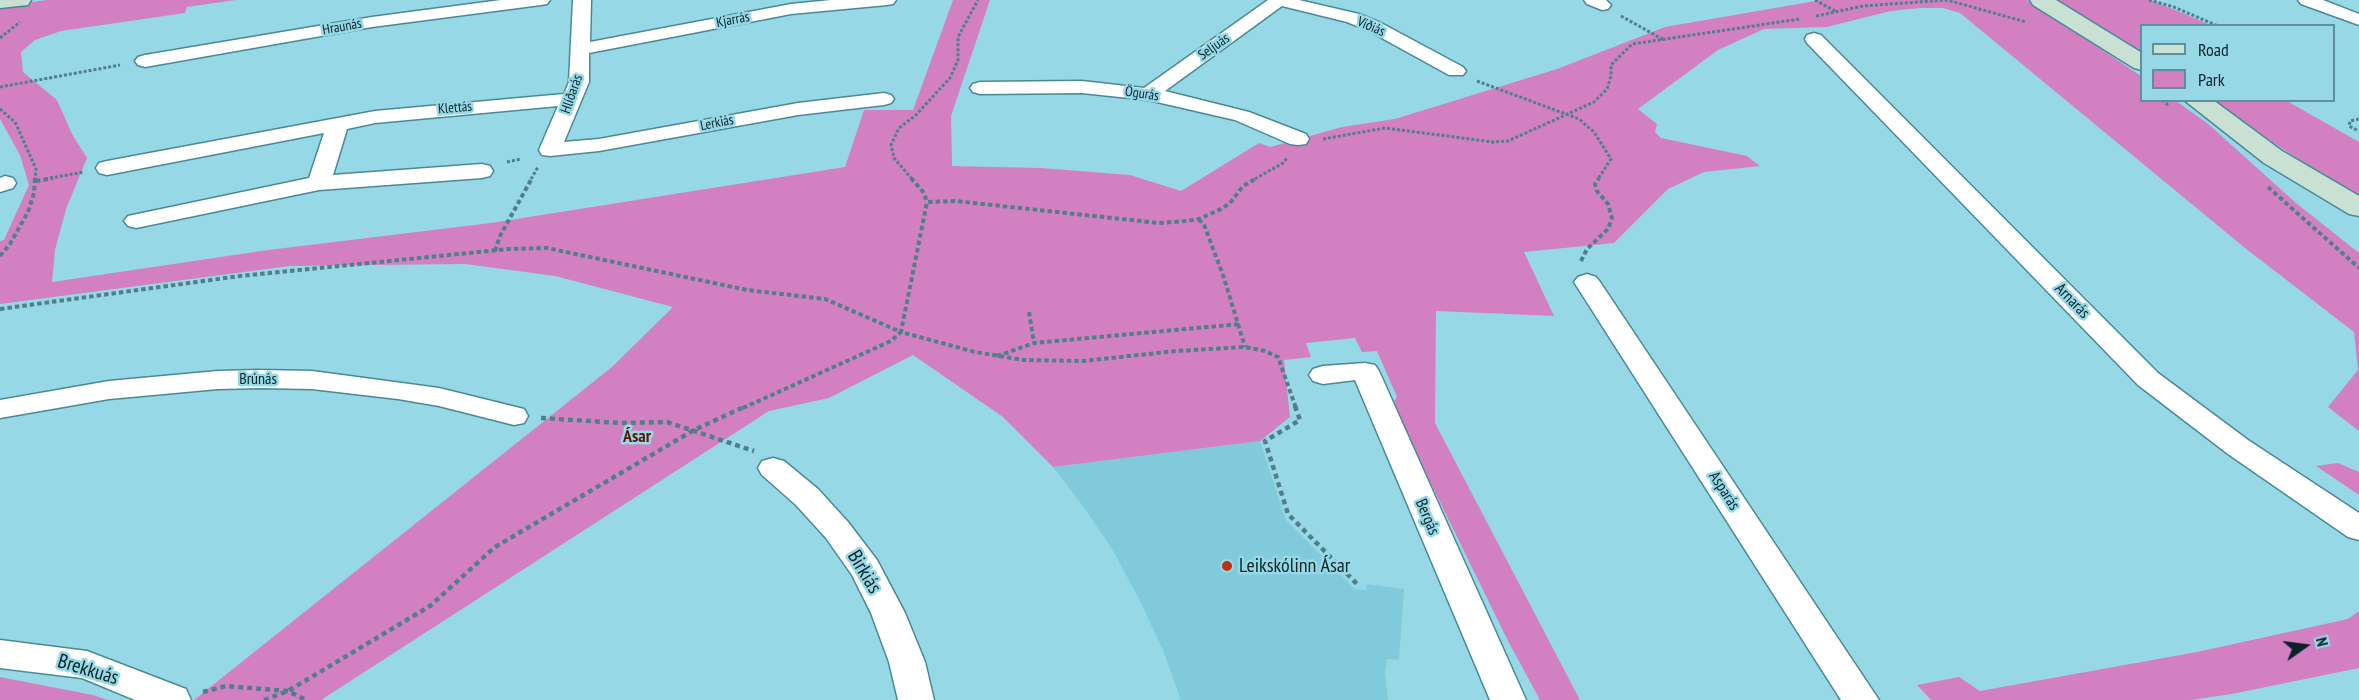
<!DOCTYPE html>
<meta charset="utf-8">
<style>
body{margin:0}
#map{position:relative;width:2359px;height:700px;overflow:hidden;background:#97d8e7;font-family:"PT Sans Narrow",sans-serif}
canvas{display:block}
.legend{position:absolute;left:2140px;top:24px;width:195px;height:78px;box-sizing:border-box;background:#97d8e7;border:2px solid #5d909b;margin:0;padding:8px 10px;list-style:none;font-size:18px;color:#072329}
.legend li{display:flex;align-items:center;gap:12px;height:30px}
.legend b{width:30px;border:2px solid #5d909b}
.north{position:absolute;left:2275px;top:616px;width:60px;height:60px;-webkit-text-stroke:4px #97d8e7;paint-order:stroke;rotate:76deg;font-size:16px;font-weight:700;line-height:24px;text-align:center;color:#072329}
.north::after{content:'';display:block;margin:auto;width:21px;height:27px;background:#072329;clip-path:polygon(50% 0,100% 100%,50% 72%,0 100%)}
</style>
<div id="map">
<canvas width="2359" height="700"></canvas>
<ul class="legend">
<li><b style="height:8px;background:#c8e1d2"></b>Road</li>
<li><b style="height:16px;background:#d380c3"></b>Park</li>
</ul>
<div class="north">N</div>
</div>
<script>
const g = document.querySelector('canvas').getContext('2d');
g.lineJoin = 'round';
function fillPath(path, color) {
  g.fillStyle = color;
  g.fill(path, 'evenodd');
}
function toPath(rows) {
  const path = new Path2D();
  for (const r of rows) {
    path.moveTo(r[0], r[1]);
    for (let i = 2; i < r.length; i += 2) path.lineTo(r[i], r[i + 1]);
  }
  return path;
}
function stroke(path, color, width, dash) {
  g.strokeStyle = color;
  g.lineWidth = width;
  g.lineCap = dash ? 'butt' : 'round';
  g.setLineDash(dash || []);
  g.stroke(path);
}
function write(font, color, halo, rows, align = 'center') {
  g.font = font + ' "PT Sans Narrow",sans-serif';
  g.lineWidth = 5;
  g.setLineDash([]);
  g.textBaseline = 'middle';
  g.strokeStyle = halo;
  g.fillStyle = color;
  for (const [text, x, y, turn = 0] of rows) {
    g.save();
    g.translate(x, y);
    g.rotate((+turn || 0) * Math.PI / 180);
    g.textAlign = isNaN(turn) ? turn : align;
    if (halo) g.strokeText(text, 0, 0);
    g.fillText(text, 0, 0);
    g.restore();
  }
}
fillPath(toPath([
 [1260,441,1286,520,1355,589,1366,590,1367,584,1404,589,1399,660,1387,659,1385,672,1388,700,1181,700,1163,650,1138,597,1112,549,1083,506,1053,467]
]), '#81cadc');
fillPath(toPath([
 [47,0,236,0,187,7,185,13,61,31,35,40,21,52,23,72,57,100,72,134,87,158,66,209,55,250,52,282,268,250,491,223,845,167,864,110,913,110,953,0,990,0,951,116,952,166,1041,168,1130,175,1181,191,1259,143,1270,147,1342,127,1395,119,1557,69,1665,27,1821,0,2027,0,2141,76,2142,100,2176,101,2207,123,2296,203,2359,253,2359,431,2328,407,2358,370,2354,332,2245,248,1960,13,1943,8,1920,8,1891,11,1827,27,1764,29,1718,50,1638,109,1657,124,1655,132,1661,138,1747,156,1760,166,1704,172,1668,189,1614,243,1524,252,1554,316,1436,311,1435,423,1580,700,1540,700,1508,641,1392,404,1397,397,1377,351,1362,352,1355,338,1306,343,1311,357,1284,360,1290,417,1260,441,1053,467,1003,417,913,355,829,398,769,411,321,700,194,700,612,367,673,307,555,276,465,264,290,266,0,304,0,241,4,240,29,185,20,155,0,119,0,6],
 [2057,0,2151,0,2211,25,2142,26,2141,56],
 [2210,101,2287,101,2359,142,2359,199],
 [2338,463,2359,472,2359,495,2316,466],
 [2359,611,2359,668,2232,694,2191,700,1931,700,1917,685,1959,677,1980,691,2197,652,2348,619],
 [0,677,93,695,108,700,0,700]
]), '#d380c3');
const street = toPath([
 [501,0,550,0,547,4,541,5,372,27,145,67,138,65,135,61,138,57,145,55,372,17,501,0],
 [573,0,591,0,590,42,791,4,831,0,896,0,893,4,887,5,791,14,589,53,589,82,564,142,599,139,798,103,884,93,891,95,894,99,891,103,884,105,798,115,599,151,550,156,542,155,539,150,558,106,375,123,347,129,333,175,482,164,490,166,493,171,490,176,482,178,319,190,136,228,128,226,124,221,128,216,309,178,324,133,107,175,99,173,96,168,99,163,107,161,375,111,564,94,569,82,573,0],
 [1268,0,1299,0,1359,14,1381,23,1463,67,1466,71,1463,75,1449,75,1369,31,1347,22,1282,6,1165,91,1249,112,1306,134,1309,139,1306,144,1298,145,1290,144,1235,120,1148,100,1082,93,980,94,973,92,970,88,973,84,980,82,1082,81,1144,88,1268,0],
 [1584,0,1606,0,1611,5,1608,9,1602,10,1587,4,1584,0],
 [2298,0,2323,0,2359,14,2359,25,2301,4,2298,0],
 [1814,33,1821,35,2158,373,2248,440,2359,513,2359,540,2348,537,2228,454,2138,385,1807,43,1805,39,1807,35,1814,33],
 [5,176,13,178,16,183,13,188,0,192,0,178,5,176],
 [1587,274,1596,277,1600,282,1879,700,1841,700,1574,282,1578,277,1587,274],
 [1365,363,1375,365,1379,371,1526,700,1490,700,1355,380,1323,384,1313,381,1309,375,1313,369,1323,366,1365,363],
 [260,370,312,371,439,388,524,409,528,416,524,423,514,425,439,406,398,399,312,389,260,388,218,389,109,399,0,418,0,400,109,381,218,371,260,370],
 [773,458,784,461,818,489,848,522,877,560,905,613,925,662,934,700,898,700,889,662,871,613,852,575,826,538,796,505,762,475,758,468,762,461,773,458],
 [0,640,87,651,186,689,191,700,135,700,82,678,0,668,0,640]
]);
const secondary = toPath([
 [0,0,31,0,28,5,0,8,0,0],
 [2030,0,2056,0,2142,53,2142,70,2134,68,2033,5,2030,0],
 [2184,100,2213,100,2282,151,2359,196,2359,216,2349,214,2264,163,2184,100]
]);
stroke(street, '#498997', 3);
stroke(secondary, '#498997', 3);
stroke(toPath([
 [1815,0,1835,11],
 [2149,0,2174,7,2218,26],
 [1621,16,1664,40],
 [1816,16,1863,6,1947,0,2026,22],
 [0,38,20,22],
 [1477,81,1579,119,1594,132,1611,159,1598,179],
 [0,87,120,65],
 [2162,100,2169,106],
 [0,109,15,122,36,169,35,179],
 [2359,119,2350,121,2349,126,2359,131],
 [1323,139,1385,128,1493,142,1508,141,1594,102,1607,89,1611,76,1611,65,1632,44,1800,19],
 [507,162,521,159],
 [45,179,84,172],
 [531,179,538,167],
 [912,179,894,158,891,145,899,128,916,115,950,78,958,60,958,37,978,0],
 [1255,179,1283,163,1287,158]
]), '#507f89', 3, [3, 2]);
stroke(toPath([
 [911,178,924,193,927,202],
 [36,181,53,178],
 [2268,187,2359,268],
 [1199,219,1205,227,1224,278,1245,347],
 [495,251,500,236,532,178],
 [0,256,10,244,28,212,34,193,35,178],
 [1581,261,1587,249,1608,229,1612,218,1608,204,1597,191,1595,184,1599,178],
 [0,309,240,276,509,249,547,248,747,290,825,299,901,332,927,202,955,201,1159,223,1187,221,1199,219,1221,209,1230,203,1243,186,1257,178],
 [1029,312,1034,343],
 [997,356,1034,343,1240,324],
 [743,408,891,341,901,332,975,352,1024,360,1083,361,1176,351,1245,347,1265,351,1278,357,1296,408]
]), '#507f89', 4, [4.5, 3]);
stroke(toPath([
 [1295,406,1300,420,1265,441,1288,514,1358,585],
 [541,418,621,423,667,422,754,451],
 [203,692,226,686,288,691,306,700],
 [264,700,288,691,430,606,495,547,694,430,746,406]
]), '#507f89', 4.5, [5, 4]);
fillPath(street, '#fff');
fillPath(secondary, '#c8e1d2');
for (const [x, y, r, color] of [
 [1227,566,6,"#bc320f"]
]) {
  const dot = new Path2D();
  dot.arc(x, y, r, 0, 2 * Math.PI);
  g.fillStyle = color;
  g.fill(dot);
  stroke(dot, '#97d8e7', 2);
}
write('14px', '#072329', '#97d8e7', [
 ["Kjarrás",733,20,-11],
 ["Hraunás",342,27,-10],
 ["Víðiás",1371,27,23],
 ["Seljuás",1214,47,-35],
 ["Hlíðarás",572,94,-71],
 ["Ögurás",1142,94,8],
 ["Klettás",455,108,-5],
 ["Lerkiás",717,123,-11]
]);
write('16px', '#072329', '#97d8e7', [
 ["Arnarás",2072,301,46],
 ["Brúnás",258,379],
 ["Asparás",1724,491,57],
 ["Bergás",1427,517,67]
]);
write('bold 18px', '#5b1809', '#97d8e7', [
 ["Ásar",637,437]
]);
write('20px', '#072329', '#97d8e7', [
 ["Leikskólinn Ásar",1239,566]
], 'left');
write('20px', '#072329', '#97d8e7', [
 ["Birkiás",864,572,59],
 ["Brekkuás",88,670,17]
]);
</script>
